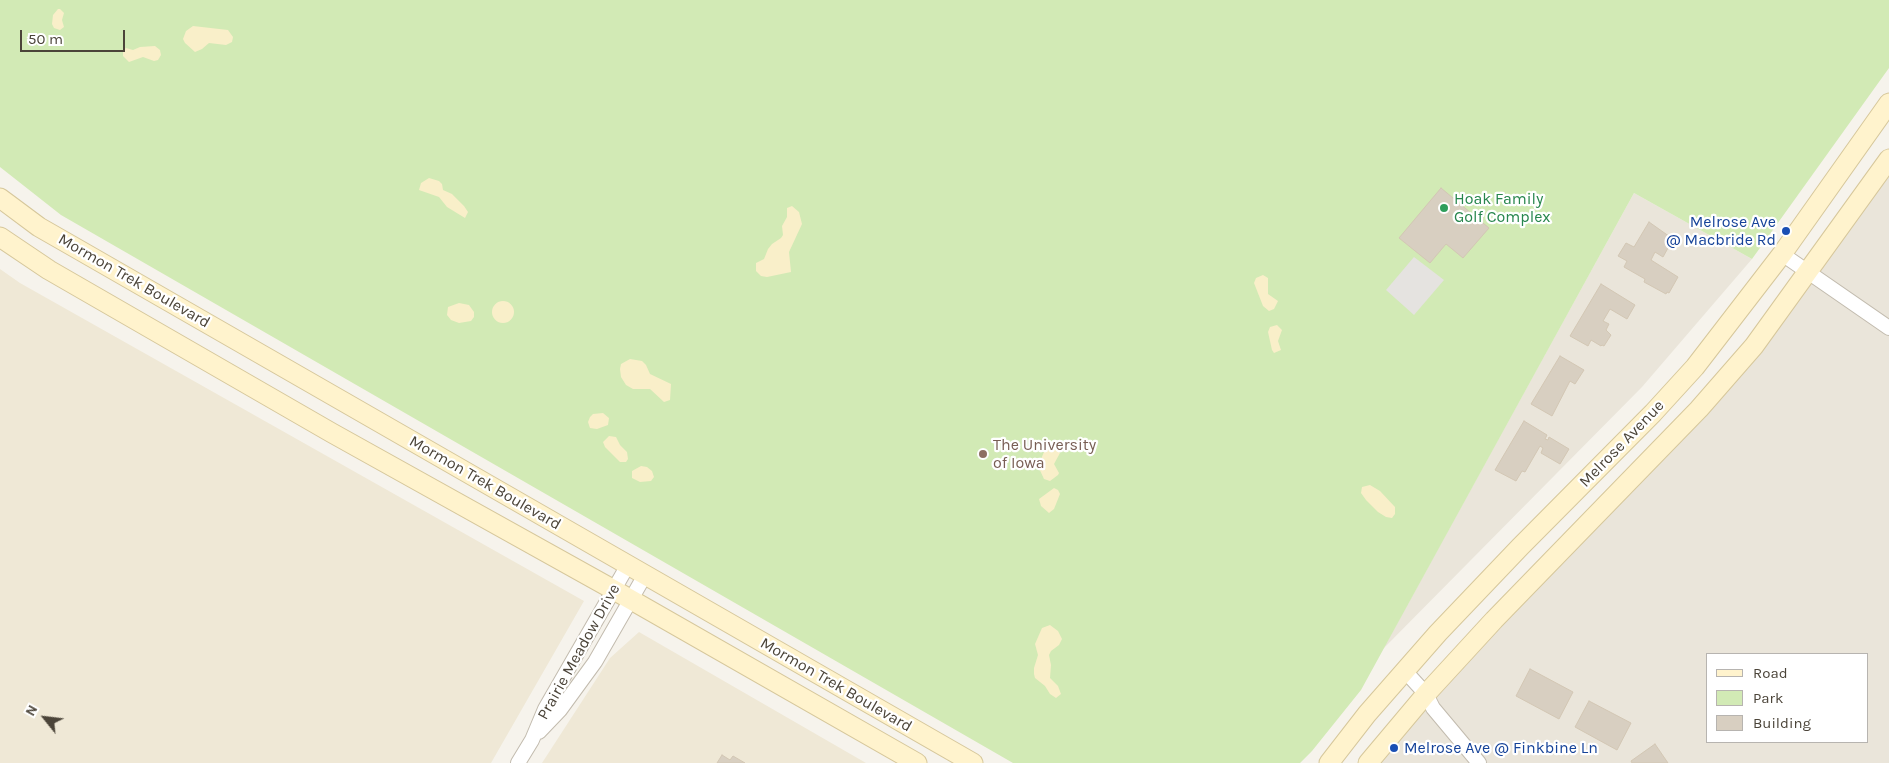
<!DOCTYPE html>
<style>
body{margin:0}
#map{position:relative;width:1889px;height:763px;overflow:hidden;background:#f6f3ec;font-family:Karla,sans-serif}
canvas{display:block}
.legend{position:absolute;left:1706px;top:653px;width:162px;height:90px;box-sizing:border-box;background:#fff;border:1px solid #b7b4b0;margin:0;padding:6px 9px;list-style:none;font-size:15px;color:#4b4439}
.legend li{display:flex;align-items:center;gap:10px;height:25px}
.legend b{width:25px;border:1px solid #b7b4b0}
.north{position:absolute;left:20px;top:693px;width:50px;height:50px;-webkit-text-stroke:4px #fff;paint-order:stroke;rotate:299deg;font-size:14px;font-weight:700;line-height:20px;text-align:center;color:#4b4439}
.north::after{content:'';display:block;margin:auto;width:18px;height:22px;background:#4b4439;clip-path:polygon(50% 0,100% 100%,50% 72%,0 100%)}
.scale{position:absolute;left:20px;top:30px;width:105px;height:22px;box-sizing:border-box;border:2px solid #4b4439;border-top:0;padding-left:6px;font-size:15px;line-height:18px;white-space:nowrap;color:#4b4439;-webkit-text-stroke:4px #fff;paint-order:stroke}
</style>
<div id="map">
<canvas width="1889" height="763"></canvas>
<ul class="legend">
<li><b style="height:6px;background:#fff3cd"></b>Road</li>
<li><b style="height:14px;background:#d2eab5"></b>Park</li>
<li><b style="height:14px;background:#d8cfc1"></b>Building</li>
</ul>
<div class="north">N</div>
<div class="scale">50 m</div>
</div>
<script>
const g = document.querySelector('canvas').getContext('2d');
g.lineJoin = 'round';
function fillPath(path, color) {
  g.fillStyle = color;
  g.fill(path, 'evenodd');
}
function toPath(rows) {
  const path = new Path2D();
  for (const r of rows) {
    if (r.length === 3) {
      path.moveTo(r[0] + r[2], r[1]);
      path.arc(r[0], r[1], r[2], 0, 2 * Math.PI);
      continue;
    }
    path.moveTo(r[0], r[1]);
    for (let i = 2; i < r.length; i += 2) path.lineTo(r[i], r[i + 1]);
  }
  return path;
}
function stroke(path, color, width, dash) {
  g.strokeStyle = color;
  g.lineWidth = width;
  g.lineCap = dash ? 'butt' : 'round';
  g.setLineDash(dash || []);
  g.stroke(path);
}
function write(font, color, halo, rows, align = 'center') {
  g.font = font + ' Karla,sans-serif';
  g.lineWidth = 4.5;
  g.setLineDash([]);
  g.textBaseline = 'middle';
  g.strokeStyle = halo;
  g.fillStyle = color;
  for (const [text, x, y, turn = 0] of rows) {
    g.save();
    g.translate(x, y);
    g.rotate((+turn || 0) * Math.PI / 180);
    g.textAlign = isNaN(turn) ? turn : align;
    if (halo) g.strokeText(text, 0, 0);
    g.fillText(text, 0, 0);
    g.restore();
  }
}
fillPath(toPath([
 [1889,175,1889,763,1380,763,1413,721,1503,622,1680,442,1731,386],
 [1708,654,1868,654,1868,742,1708,742],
 [1634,193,1752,259,1642,387,1383,649]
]), '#eae5da');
fillPath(toPath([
 [0,269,20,283,584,601,491,763,0,763],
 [639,632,866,763,542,763,610,658]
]), '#efe8d6');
fillPath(toPath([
 [0,0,1889,0,1889,68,1752,259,1634,193,1361,690,1312,751,1300,763,1013,763,61,215,0,167]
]), '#d2eab5');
fillPath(toPath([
 [58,9,60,9,64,13,62,20,64,27,60,30,54,28,52,24,53,15],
 [193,26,228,30,233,37,232,42,226,45,209,43,202,49,195,52,185,43,183,39,186,31],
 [155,46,160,50,161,55,158,60,154,61,143,57,129,62,123,56,123,50,126,48,133,50,140,47],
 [429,178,439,181,442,184,443,190,452,194,464,206,468,212,465,218,447,207,439,197,419,190,421,183],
 [792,206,799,212,802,224,789,252,791,272,767,277,761,276,756,271,756,263,764,259,768,249,772,244,781,238,783,235,782,226,787,217,787,208],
 [1263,275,1268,278,1268,294,1278,301,1274,309,1269,311,1263,306,1254,283,1256,278],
 [503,312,11],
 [459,303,469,305,474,312,474,317,471,321,459,323,451,320,447,315,448,307],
 [1277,325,1282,330,1278,341,1281,350,1274,353,1272,350,1268,332,1270,327],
 [630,359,642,361,646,365,650,374,671,384,670,400,664,402,650,389,633,389,626,385,621,377,620,369,621,364],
 [603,413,609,418,608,425,597,429,590,428,588,422,590,417,593,414],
 [609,436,616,437,620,445,627,452,628,459,626,462,620,462,605,447,603,442],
 [1047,445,1056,446,1060,453,1054,464,1059,473,1058,475,1050,481,1044,479,1038,466],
 [641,466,647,467,652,471,654,477,651,481,640,482,632,478,632,471],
 [1370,485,1380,491,1395,507,1395,514,1392,518,1386,517,1378,512,1366,500,1361,493,1362,487],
 [1054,488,1058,490,1060,494,1054,509,1049,513,1041,506,1039,499],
 [1050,625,1058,631,1062,639,1059,645,1051,651,1049,655,1051,665,1050,678,1058,686,1061,694,1056,698,1050,694,1045,686,1035,678,1034,674,1034,668,1038,655,1035,644,1042,628]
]), '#f9efc9');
fillPath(toPath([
 [1414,257,1444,280,1414,315,1386,290]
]), '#e5e3e0');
const building = toPath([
 [1441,188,1489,228,1463,258,1446,244,1430,263,1399,238,1441,188],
 [1649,222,1673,239,1663,257,1655,252,1651,260,1678,277,1669,293,1667,292,1666,294,1644,282,1645,279,1624,267,1627,261,1618,256,1626,243,1634,247,1649,222],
 [1601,284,1635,305,1627,319,1610,309,1603,321,1609,324,1606,330,1611,335,1604,346,1602,345,1601,346,1591,340,1588,346,1570,336,1601,284],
 [1560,356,1584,370,1575,384,1570,381,1552,416,1531,404,1560,356],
 [1524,421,1547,435,1545,439,1548,440,1549,437,1569,449,1560,464,1541,453,1543,448,1540,446,1525,472,1522,471,1516,481,1495,470,1524,421],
 [1530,669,1573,692,1559,719,1516,696,1530,669],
 [1589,701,1631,723,1617,750,1575,727,1589,701],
 [1655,744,1668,763,1632,763,1631,761,1655,744],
 [722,755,730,760,733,756,745,763,717,763,722,755]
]);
fillPath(building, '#d8cfc1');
stroke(building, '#d3c7b4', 1);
const street = toPath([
 [1782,254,1889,328],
 [1404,670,1426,694,1433,708,1479,763],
 [539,732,560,710,595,662,645,575],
 [518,763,532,740,545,709,628,565]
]);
const secondary = toPath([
 [0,198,39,227,74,247,973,763],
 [0,237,49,270,332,433,614,590,917,763],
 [1329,763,1367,714,1438,633,1520,547,1653,413,1695,367,1782,254,1889,103],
 [1368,763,1426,694,1494,620,1699,409,1754,346,1889,159]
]);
stroke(street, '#c2bbae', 16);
stroke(secondary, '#d6c79b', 21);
stroke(street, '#fff', 14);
stroke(secondary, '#fff3cd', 19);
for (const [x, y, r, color] of [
 [1444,208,5,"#2e9e5b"],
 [1786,231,5,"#1a4fb4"],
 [983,454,5,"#8d6e63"],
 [1394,748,5,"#1a4fb4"]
]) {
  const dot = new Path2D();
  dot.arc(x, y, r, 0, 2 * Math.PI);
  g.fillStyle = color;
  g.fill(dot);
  stroke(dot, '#fff', 2);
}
write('16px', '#27864d', '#fff', [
 ["Hoak Family",1454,199],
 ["Golf Complex",1454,217]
], 'left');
write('16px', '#164399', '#fff', [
 ["Melrose Ave",1776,222],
 ["@ Macbride Rd",1776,240],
 ["Melrose Ave @ Finkbine Ln",1404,748,"left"]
], 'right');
write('16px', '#4b4439', '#fff', [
 ["Mormon Trek Boulevard",134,281,30],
 ["Melrose Avenue",1622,444,-46],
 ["Mormon Trek Boulevard",485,483,30],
 ["Prairie Meadow Drive",579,652,-61],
 ["Mormon Trek Boulevard",836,685,30]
]);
write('16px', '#785e54', '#fff', [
 ["The University",993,445],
 ["of Iowa",993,463]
], 'left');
</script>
